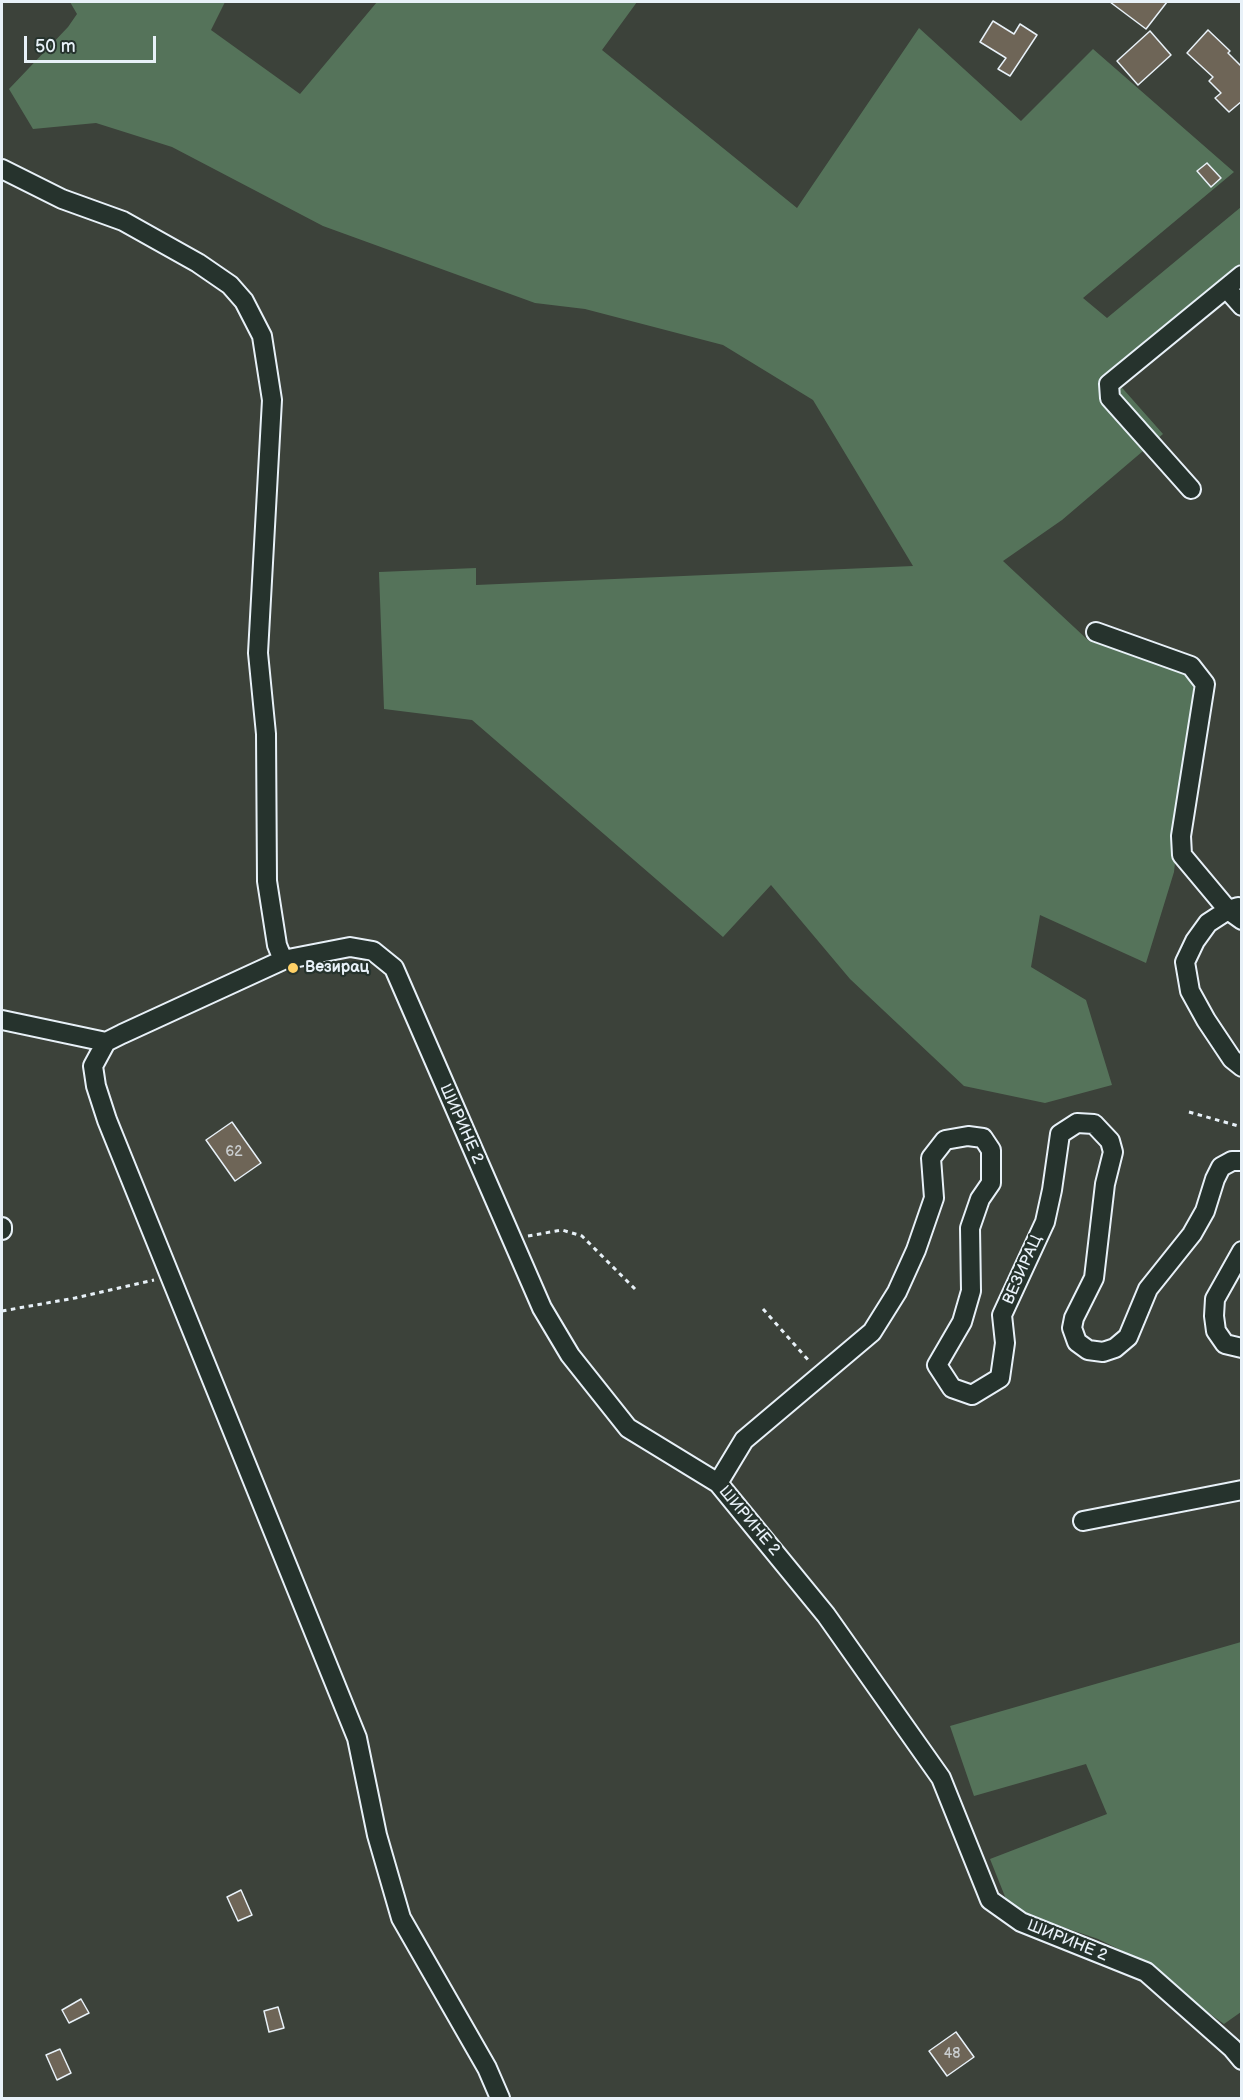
<!DOCTYPE html>
<meta charset="utf-8">
<style>
body{margin:0}
#map{position:relative;width:1243px;height:2100px;overflow:hidden;background:#3c423a;font-family:"Balsamiq Sans",sans-serif}
canvas{display:block}
.frame{position:absolute;inset:0;border:3px solid #e8f1f8;pointer-events:none}
.scale{position:absolute;left:24px;top:36px;width:132px;height:27px;box-sizing:border-box;border:3px solid #e8f1f8;border-top:0;padding-left:8px;font-size:18px;line-height:21px;white-space:nowrap;color:#e8f1f8;-webkit-text-stroke:4px #26332d;paint-order:stroke}
</style>
<div id="map">
<canvas width="1243" height="2100"></canvas>
<div class="frame"></div>
<div class="scale">50 m</div>
</div>
<script>
const g = document.querySelector('canvas').getContext('2d');
g.lineJoin = 'round';
function fillPath(path, color) {
  g.fillStyle = color;
  g.fill(path, 'evenodd');
}
function toPath(rows) {
  const path = new Path2D();
  for (const r of rows) {
    path.moveTo(r[0], r[1]);
    for (let i = 2; i < r.length; i += 2) path.lineTo(r[i], r[i + 1]);
  }
  return path;
}
function stroke(path, color, width, dash) {
  g.strokeStyle = color;
  g.lineWidth = width;
  g.lineCap = dash ? 'butt' : 'round';
  g.setLineDash(dash || []);
  g.stroke(path);
}
function write(font, color, halo, rows, align = 'center') {
  g.font = font + ' "Balsamiq Sans",sans-serif';
  g.lineWidth = 4.5;
  g.setLineDash([]);
  g.textBaseline = 'middle';
  g.strokeStyle = halo;
  g.fillStyle = color;
  for (const [text, x, y, turn = 0] of rows) {
    g.save();
    g.translate(x, y);
    g.rotate((+turn || 0) * Math.PI / 180);
    g.textAlign = isNaN(turn) ? turn : align;
    if (halo) g.strokeText(text, 0, 0);
    g.fillText(text, 0, 0);
    g.restore();
  }
}
fillPath(toPath([
 [70,2,225,2,211,30,300,94,377,2,637,2,602,50,797,208,919,28,1021,121,1093,49,1234,172,1083,298,1107,318,1241,207,1241,263,1109,373,1163,434,1062,520,1003,561,1089,641,1195,673,1174,872,1146,963,1040,915,1031,967,1086,1000,1112,1085,1045,1103,964,1086,850,979,771,885,723,937,472,720,384,709,379,572,476,568,476,585,913,566,813,400,723,345,585,309,535,303,323,226,172,147,96,123,33,129,9,89,68,27,77,14],
 [1241,1642,1241,2012,1224,2024,1174,1988,1147,1963,1098,1939,1010,1909,990,1859,1107,1814,1086,1764,974,1796,950,1726]
]), '#55735a');
const building = toPath([
 [1110,2,1167,2,1146,29,1110,2],
 [993,21,1014,34,1020,24,1037,35,1010,76,998,69,1006,58,980,42,993,21],
 [1208,30,1230,51,1228,53,1242,67,1242,101,1229,112,1215,98,1221,93,1209,81,1213,77,1187,53,1208,30],
 [1150,31,1171,55,1138,85,1117,61,1150,31],
 [1207,163,1221,178,1211,187,1197,171,1207,163],
 [232,1122,261,1163,235,1181,206,1140,232,1122],
 [241,1890,252,1915,238,1921,227,1897,241,1890],
 [81,1999,89,2013,69,2023,62,2010,81,1999],
 [278,2007,284,2028,269,2032,264,2011,278,2007],
 [956,2032,974,2057,947,2076,929,2051,956,2032],
 [60,2049,71,2073,57,2080,46,2055,60,2049]
]);
fillPath(building, '#6e6557');
stroke(building, '#e8f1f8', 1.5);
const minor = toPath([
 [2,169,62,199,123,221,198,263,230,285,244,301,262,336,272,400,258,653,266,734,267,881,277,945,283,960],
 [1226,288,1242,306],
 [1191,489,1110,398,1109,384,1242,275],
 [1096,632,1191,666,1205,684,1181,836,1182,855,1228,910,1242,920],
 [1238,907,1228,910,1208,923,1195,941,1185,962,1190,991,1206,1020,1232,1059,1242,1067],
 [2,1020,106,1042],
 [2,1227,2,1230],
 [1242,1251,1215,1299,1214,1316,1216,1331,1225,1344,1242,1348],
 [718,1483,744,1440,872,1332,897,1292,916,1250,934,1198,931,1158,945,1140,968,1136,983,1138,991,1150,991,1183,980,1199,970,1228,971,1291,962,1322,937,1365,952,1388,972,1395,1000,1378,1005,1343,1002,1315,1045,1222,1052,1190,1060,1134,1077,1123,1094,1124,1110,1141,1113,1152,1105,1184,1094,1278,1074,1318,1072,1328,1077,1342,1088,1350,1103,1352,1115,1348,1128,1337,1148,1289,1192,1234,1205,1211,1215,1179,1221,1167,1232,1161,1242,1161],
 [1083,1521,1242,1490],
 [500,2098,487,2068,401,1918,377,1835,357,1738,107,1120,96,1086,93,1066,106,1042,122,1034,283,960,350,947,373,951,394,968,542,1308,570,1355,628,1428,718,1483,826,1615,941,1778,990,1900,1021,1922,1146,1972,1232,2048,1242,2060]
]);
stroke(minor, '#e8f1f8', 22);
stroke(toPath([
 [1189,1112,1242,1127],
 [528,1236,562,1230,582,1236,635,1289],
 [763,1309,810,1362],
 [2,1311,75,1298,154,1280]
]), '#e8f1f8', 3, [4.5, 4.5]);
stroke(minor, '#26332d', 18);
for (const [x, y, r, color] of [
 [293,968,6,"#ffd166"]
]) {
  const dot = new Path2D();
  dot.arc(x, y, r, 0, 2 * Math.PI);
  g.fillStyle = color;
  g.fill(dot);
  stroke(dot, '#26332d', 2);
}
write('14px', '#caced0', null, [
 ["62",234,1152],
 ["48",952,2054]
]);
write('bold 16px', '#e8f1f8', '#26332d', [
 ["Везирац",305,968]
], 'left');
write('16px', '#e8f1f8', '#26332d', [
 ["ШИРИНЕ 2",461,1124,66],
 ["ВЕЗИРАЦ",1023,1270,-66],
 ["ШИРИНЕ 2",749,1521,50],
 ["ШИРИНЕ 2",1067,1941,22]
]);
</script>
